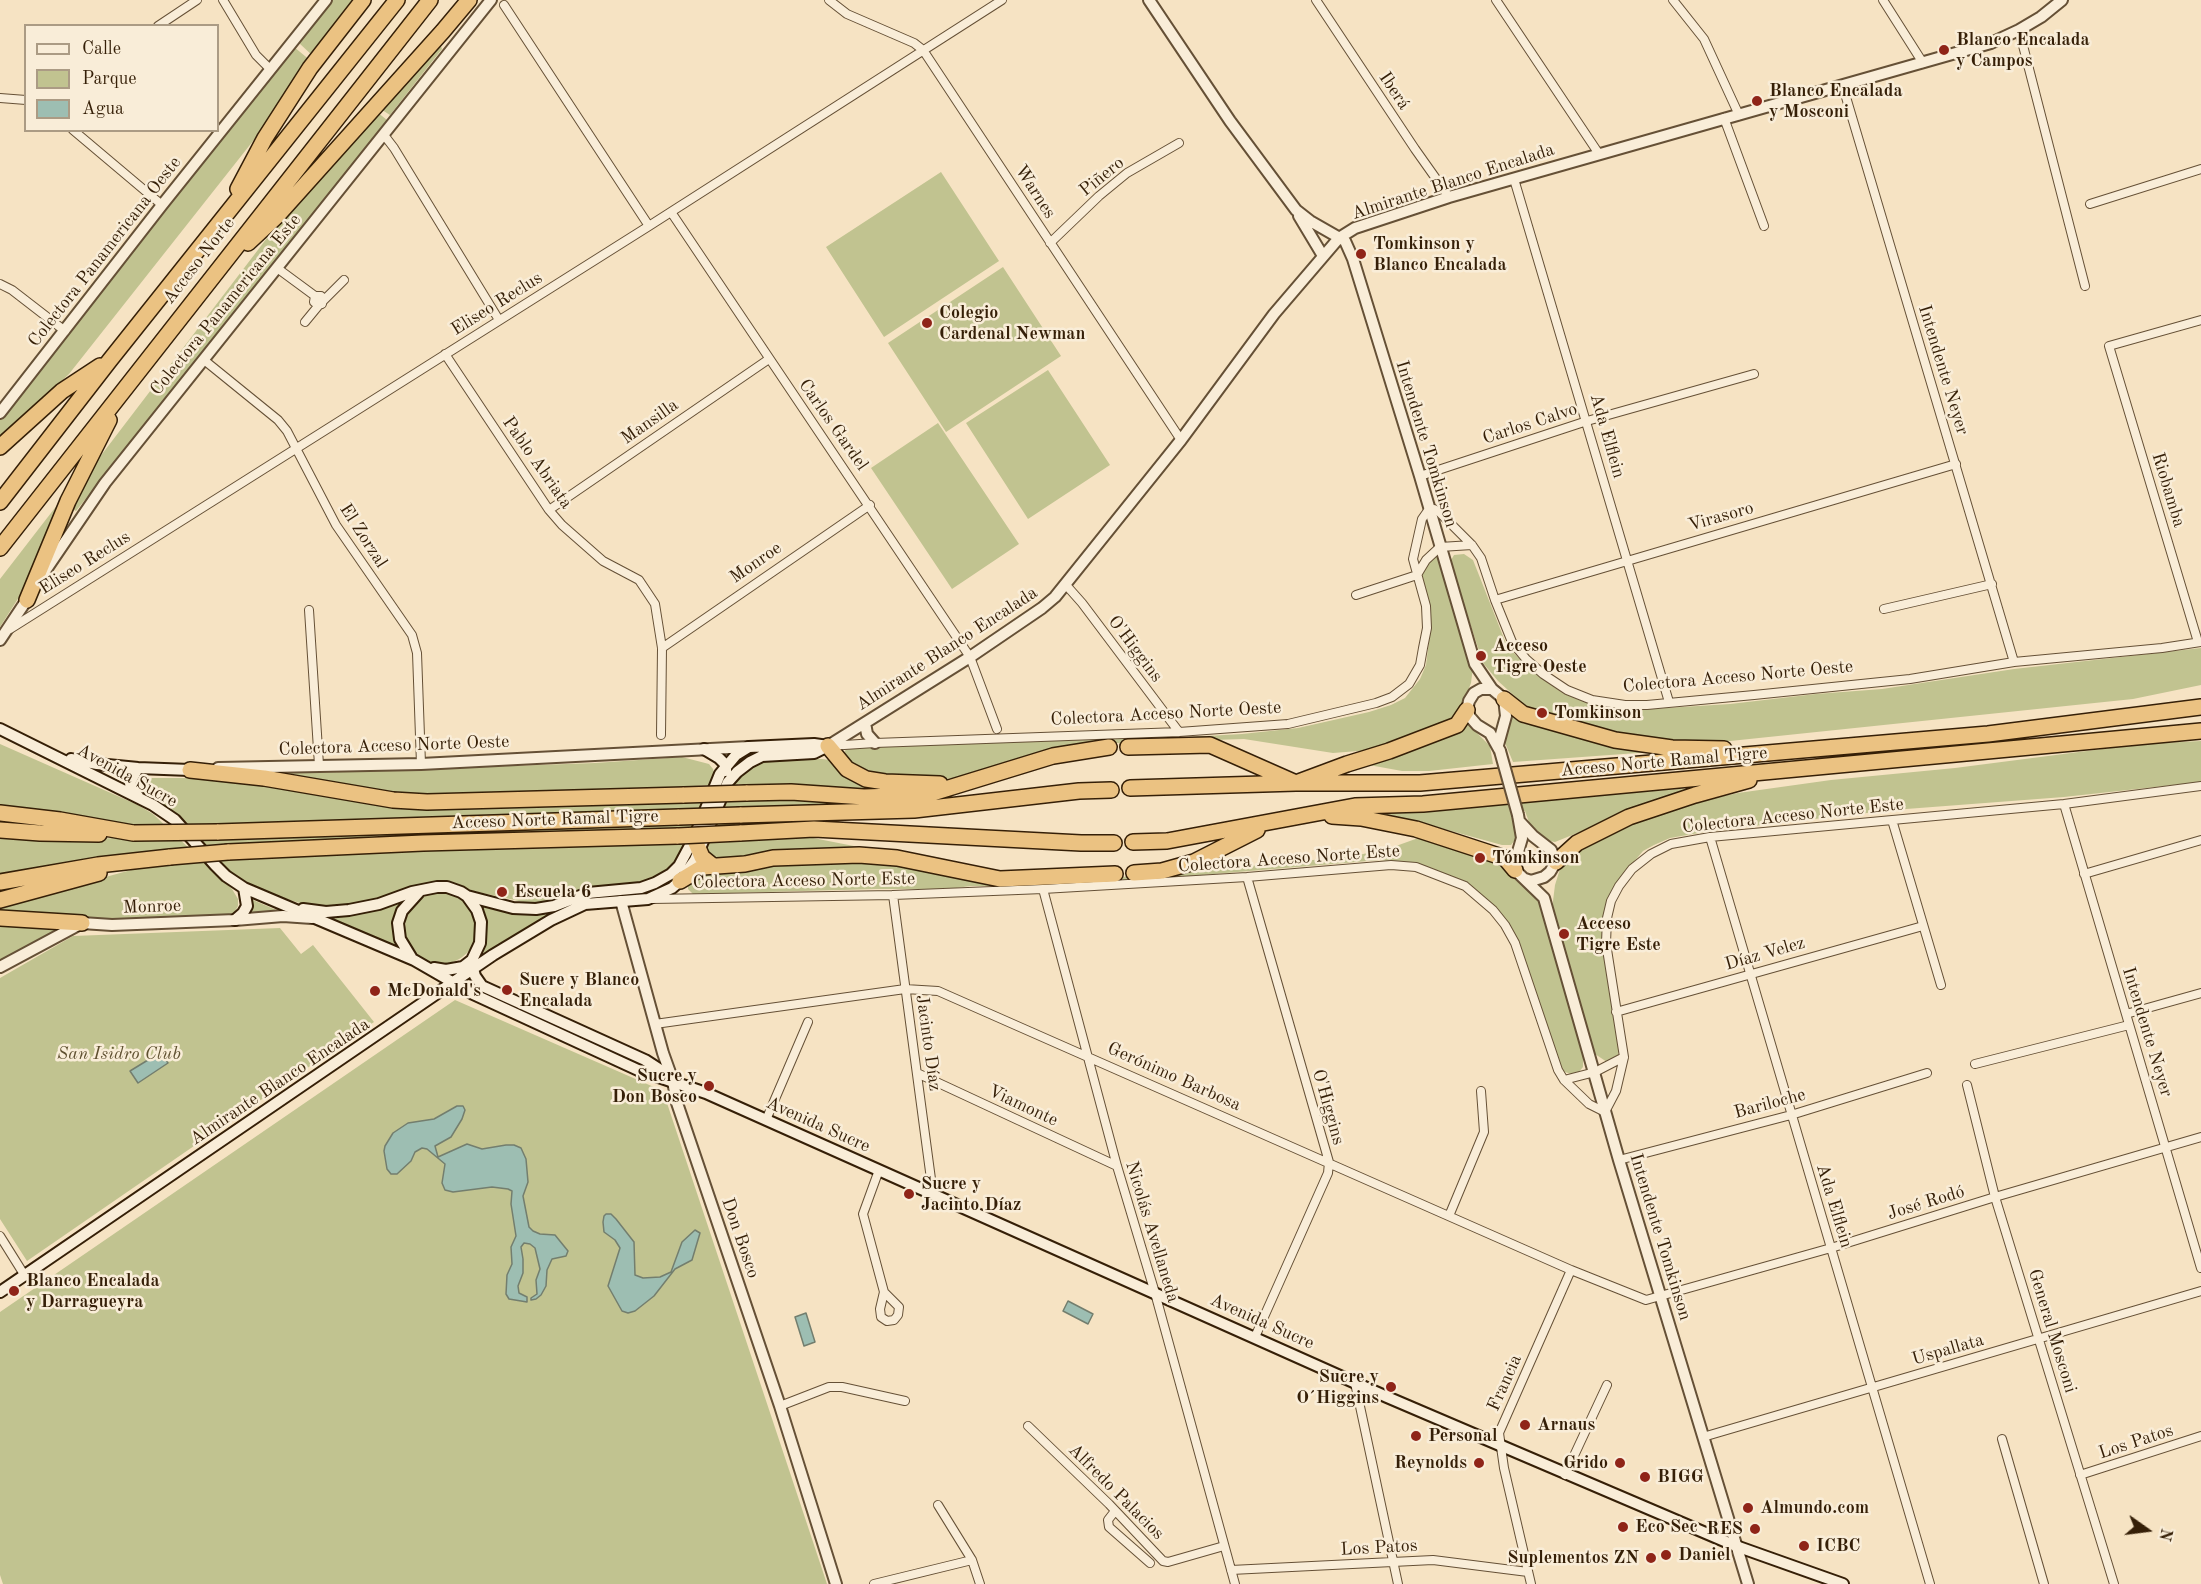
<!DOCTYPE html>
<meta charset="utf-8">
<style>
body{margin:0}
#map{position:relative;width:2201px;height:1584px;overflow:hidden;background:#f6e3c3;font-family:"Old Standard TT",serif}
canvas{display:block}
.legend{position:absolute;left:24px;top:24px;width:195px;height:108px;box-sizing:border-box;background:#f9edd8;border:2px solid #ab9b84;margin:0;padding:8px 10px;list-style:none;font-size:18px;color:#351f07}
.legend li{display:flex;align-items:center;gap:12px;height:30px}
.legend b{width:30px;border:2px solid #ab9b84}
.north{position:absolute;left:2117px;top:1500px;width:60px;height:60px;-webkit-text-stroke:4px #f9edd8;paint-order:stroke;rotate:104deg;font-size:16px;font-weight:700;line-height:24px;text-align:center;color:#351f07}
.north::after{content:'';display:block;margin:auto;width:21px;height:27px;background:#351f07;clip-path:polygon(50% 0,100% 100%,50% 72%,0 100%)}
</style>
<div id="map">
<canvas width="2201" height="1584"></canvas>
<ul class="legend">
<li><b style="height:8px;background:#f9edd8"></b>Calle</li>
<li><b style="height:16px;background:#c1c390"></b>Parque</li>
<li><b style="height:16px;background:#9dbeb2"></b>Agua</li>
</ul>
<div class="north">N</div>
</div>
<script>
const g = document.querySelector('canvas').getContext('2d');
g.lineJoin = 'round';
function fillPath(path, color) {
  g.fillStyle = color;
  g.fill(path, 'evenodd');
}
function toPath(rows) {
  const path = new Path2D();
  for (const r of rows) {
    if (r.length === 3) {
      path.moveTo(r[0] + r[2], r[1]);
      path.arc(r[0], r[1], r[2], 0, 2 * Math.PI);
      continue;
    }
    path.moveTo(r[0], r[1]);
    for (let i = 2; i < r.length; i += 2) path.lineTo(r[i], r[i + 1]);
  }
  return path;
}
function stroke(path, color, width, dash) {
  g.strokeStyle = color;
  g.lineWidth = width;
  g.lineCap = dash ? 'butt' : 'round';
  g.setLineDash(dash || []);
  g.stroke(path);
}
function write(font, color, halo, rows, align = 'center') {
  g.font = font + ' "Old Standard TT",serif';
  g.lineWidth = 5;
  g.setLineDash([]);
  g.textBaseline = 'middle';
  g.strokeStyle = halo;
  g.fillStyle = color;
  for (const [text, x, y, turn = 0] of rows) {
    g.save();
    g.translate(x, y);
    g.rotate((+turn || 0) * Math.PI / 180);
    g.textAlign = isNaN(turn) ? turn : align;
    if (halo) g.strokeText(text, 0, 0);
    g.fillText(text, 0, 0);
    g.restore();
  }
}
fillPath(toPath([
 [332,0,359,0,315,58,298,42],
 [441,46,442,49,390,115,379,108],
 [294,47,311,61,268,122,69,374,0,439,0,419],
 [377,112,387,120,76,511,70,508,83,479,267,238,324,175],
 [941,172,999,261,884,337,826,247],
 [1003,267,1061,356,946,432,888,343],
 [1048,370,1110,465,1028,519,966,423],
 [938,423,1019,544,952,589,871,468],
 [61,500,26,586,0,627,0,579],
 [1464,554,1473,560,1505,641,1512,651,1531,671,1564,694,1609,708,1650,709,1730,704,1816,694,1882,689,2014,669,2201,648,2201,685,2133,699,1711,743,1668,743,1615,735,1530,710,1498,681,1483,663,1450,562,1454,555],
 [1436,555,1440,557,1473,667,1471,683,1458,716,1438,724,1430,730,1371,750,1333,753,1244,739,1090,744,963,778,925,780,860,773,843,755,846,749,854,747,1003,741,1052,741,1188,737,1242,734,1298,728,1369,712,1391,705,1405,698,1420,679,1426,665,1431,624,1430,605,1418,563,1423,558],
 [1509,715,1524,724,1536,725,1665,751,1513,762,1503,738],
 [1468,724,1490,746,1493,764,1429,771,1402,771,1369,765,1366,763,1442,738],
 [2201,741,2201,782,2064,797,1893,810,1710,831,1670,838,1654,845,1643,851,1616,883,1608,900,1601,923,1619,1049,1618,1057,1607,1062,1595,1054,1593,1049,1552,909,1555,885,1560,869,1568,857,1621,826,1701,801,1738,793,1831,780,1955,768,2141,744],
 [0,744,138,805,153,814,232,889,238,899,238,906,234,913,228,917,218,919,87,920,0,913,0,906,142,867,183,859,170,849,119,855,0,877,0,836,77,839,159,837,148,824,128,826,0,809],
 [682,757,709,764,713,769,715,777,713,785,627,790,388,797,267,772,310,773,595,763],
 [822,759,830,760,848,779,865,786,889,791,895,795,786,786,738,784,733,794,786,794,878,806,722,809,735,782,750,767,762,760],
 [139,778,202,778,249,783,367,802,708,796,703,810,381,822,206,824,216,836,750,820,751,823,749,826,221,845,228,854,690,840,676,866,641,886,566,898,537,905,437,883,378,900,341,908,310,906,273,895,243,882,220,867,137,792,135,783],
 [1690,788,1690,790,1644,806,1555,842,1545,840,1530,825,1525,811,1510,811,1516,829,1515,840,1511,845,1502,845,1433,826,1372,813],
 [808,837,864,848,719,864,703,854,707,839],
 [1421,837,1501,862,1514,878,1523,882,1542,901,1583,1053,1583,1067,1578,1073,1571,1074,1565,1072,1558,1066,1539,1001,1513,933,1474,890,1414,864,1380,860,1131,881,1041,886,970,886,950,889,876,889,693,894,688,889,688,885,693,878,710,872,794,863,859,861,1087,879,1154,875,1355,856,1396,846],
 [441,928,36],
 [404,899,398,907,393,926,395,948,323,915],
 [253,900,281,912,251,915],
 [478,902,506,913,553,914,480,956,487,930,484,909],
 [0,923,62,927,0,960],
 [280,928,301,954,313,945,374,1022,27,1261,0,1219,0,978,73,936],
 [455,1000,663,1091,827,1584,3,1584,0,1575,0,1312]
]), '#c1c390');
const water = toPath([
 [161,1052,168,1063,138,1083,130,1071,161,1052],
 [457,1106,463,1106,465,1110,462,1119,451,1137,435,1146,438,1157,467,1144,482,1149,506,1145,514,1145,521,1148,526,1159,528,1182,523,1196,529,1227,533,1231,540,1234,555,1235,568,1251,566,1256,552,1259,547,1270,546,1286,541,1295,536,1299,531,1300,531,1298,537,1294,536,1280,540,1269,535,1248,530,1244,524,1243,521,1247,523,1259,523,1273,518,1286,519,1293,527,1297,527,1302,509,1299,506,1294,507,1275,512,1264,511,1247,516,1236,511,1204,512,1191,508,1189,492,1187,453,1192,445,1190,442,1183,445,1164,427,1149,422,1148,415,1152,411,1161,397,1174,391,1174,387,1169,384,1151,385,1146,393,1133,408,1123,434,1119,457,1106],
 [606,1214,611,1214,616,1219,634,1242,635,1275,643,1278,660,1277,671,1272,682,1242,695,1230,700,1233,692,1260,675,1269,654,1296,635,1311,628,1313,622,1311,608,1286,620,1248,615,1240,604,1232,603,1222,604,1216,606,1214],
 [1068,1301,1093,1314,1088,1324,1063,1311,1068,1301],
 [806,1313,815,1342,804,1346,795,1317,806,1313]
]);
fillPath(water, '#9dbeb2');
stroke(water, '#737e6e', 1.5);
const minor = toPath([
 [223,0,256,55,270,69],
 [829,0,847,14,914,43,923,50,1181,440],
 [1316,0,1415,149,1449,197],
 [1496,0,1599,154],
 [1673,0,1704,39,1739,115],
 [1883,0,1923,63],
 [504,5,649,226],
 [158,26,197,0],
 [2019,30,2085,286],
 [1843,87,2014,662],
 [0,98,26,100],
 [1724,118,1764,226],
 [73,130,162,205],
 [384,135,394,148,499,320],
 [1514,179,1669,702],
 [2090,204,2201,169],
 [671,212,970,657,997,729],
 [1050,243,1099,196,1127,173,1179,143],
 [277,268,315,296,321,296,323,298,322,304,319,305,314,302,315,296],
 [0,284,12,290,65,331],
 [323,301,344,280],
 [305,322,319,305],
 [445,354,549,510,562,525,603,561,639,580,655,604,662,648,661,735],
 [204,360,278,420,287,431,336,525,412,635,417,653,421,764],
 [1420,476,1587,421,1754,374],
 [549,510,769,359],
 [1066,585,1082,603,1179,732],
 [1356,595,1417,575,1426,560,1440,547,1472,545],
 [1495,600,1956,464],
 [1884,609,1992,584],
 [309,610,319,765],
 [10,629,649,226,1002,0],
 [2198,642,2109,346,2201,320],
 [662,648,870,505],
 [829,746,875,743,1179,732,1288,724,1376,703,1392,697,1409,684,1420,665,1423,648,1427,628,1426,606,1413,559,1422,519,1429,509,1434,509,1439,512,1472,545,1481,558,1495,600,1512,642,1526,659,1543,674,1567,690,1592,700,1625,705,1647,705,1754,695,1910,679,2014,662,2162,648,2201,642],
 [2064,804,2201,1268],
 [1892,820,1941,985],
 [1710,837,1930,1584],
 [2084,874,2201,840],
 [1247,877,1329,1162,1328,1173,1255,1337],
 [1043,889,1117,1166,1155,1293,1235,1584],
 [893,895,933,1194],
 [652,899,893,895,1043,889,1247,877,1391,865,1416,867,1465,886,1493,910,1505,925,1515,943,1558,1070,1564,1080,1589,1104,1605,1112,1616,1091,1624,1057,1606,943,1607,918,1611,901,1619,886,1632,869,1651,854,1671,844,1710,837,2064,804,2201,786],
 [1616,1012,1923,926],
 [2126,1014,2201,993],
 [655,1024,905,989,938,991,1571,1270,1646,1300,1831,1248,1995,1197,2201,1137],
 [1975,1064,2129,1025],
 [917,1073,1117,1166],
 [1564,1080,1595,1072,1624,1057],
 [1967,1085,1995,1197,2114,1584],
 [766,1120,808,1022],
 [1619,1160,1791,1115,1927,1073],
 [879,1170,863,1214,884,1292,880,1309,881,1317,887,1321,894,1320,898,1315,899,1307,884,1292],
 [1449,1216,1484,1132,1481,1091],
 [0,1236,25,1276],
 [1355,1383,1398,1584],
 [780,1406,829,1387,842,1387,905,1401],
 [1028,1426,1109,1504,1163,1561,1168,1562,1224,1546],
 [1703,1437,2201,1291],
 [2002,1439,2044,1584],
 [1565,1475,1607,1385],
 [2080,1475,2201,1436],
 [938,1505,972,1560,980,1584],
 [1115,1511,1108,1520,1109,1527,1150,1563],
 [1231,1570,1433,1560,1528,1572],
 [874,1584,972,1560],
 [1531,1584,1504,1468,1499,1433,1571,1270]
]);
const tertiary = toPath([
 [1149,0,1230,121,1296,210,1310,221,1345,241,1353,259,1420,476,1475,664,1492,689],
 [1299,216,1323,256],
 [0,413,162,205,326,0],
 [43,574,105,483,491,0],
 [0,640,30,595],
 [865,723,867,734,875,743],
 [1498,745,1506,716,1504,699,1492,689,1481,689,1474,693,1469,701,1467,710,1470,717,1477,725,1490,733,1500,751],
 [828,746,970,657,1042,608,1055,597,1181,440,1274,314,1339,238,1355,228,1449,197,1991,43,2019,30,2041,17,2062,0],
 [218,768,421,764,749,747],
 [1518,815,1522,838,1515,862,1515,870,1544,898,1619,1160,1748,1584],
 [1520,822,1533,836,1551,850,1556,862,1550,872,1544,877,1531,881,1525,879],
 [621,901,663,1053,673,1081,677,1103,780,1406,836,1584],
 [0,967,82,923,112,925,235,920,283,916,312,918]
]);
const secondary = toPath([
 [0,729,153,805,175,820,215,865,226,876,244,888,414,960,473,994,638,1070,706,1093,1387,1397,1736,1546,1843,1584],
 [704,749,719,758,726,765,726,771],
 [71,759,97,764,138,768,190,770],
 [138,768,130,783,131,789,138,796],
 [467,896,513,908,536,909,554,906,588,893,641,888,655,883,671,874,679,866,694,838,720,774,736,755,749,747,814,744,828,746],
 [303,909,326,912,349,910,379,904,412,892,437,887,447,887,461,892,467,896,477,910,481,922,480,943,472,960,463,967,446,970,434,968],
 [235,920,243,913,247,906,244,888],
 [411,957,400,939,398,923,402,911,420,891],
 [472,965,475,976,482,986,645,1060,662,1071,672,1080],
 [0,1292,493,955,551,920,585,904,648,899,672,888,680,881,695,860,728,782,737,772,750,762,762,756,814,753,828,746]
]);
const motorway = toPath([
 [238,189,265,138,310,68,363,0],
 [248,243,277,216,443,31,469,0],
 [0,447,62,391,100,366],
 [0,502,110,360,397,0],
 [0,548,430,0],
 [27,600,68,501,109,420],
 [1504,699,1523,714,1615,740,1672,748,1724,749],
 [828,746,847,769,866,779,885,782,940,784],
 [1128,747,1210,745,1296,783,1347,764,1389,751,1457,725,1467,710],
 [190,770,264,778,393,800,427,802,684,795],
 [1130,788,1296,783,1420,783,1988,734,2201,707],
 [746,793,791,792,864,797,926,795,1053,756,1109,747],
 [0,813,60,820,133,833],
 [740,815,914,810,1079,791,1111,790],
 [1332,816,1361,818,1416,829,1505,858,1515,870],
 [0,830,40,833,99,834],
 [217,832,679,817],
 [740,833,814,829,1081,843,1114,843],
 [694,838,702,857,713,866],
 [1133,842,1167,841,1355,806,1423,804,2201,731],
 [228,852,423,843,678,836],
 [1556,862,1577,843,1629,817,1695,795,1749,780],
 [1134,873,1162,871,1194,862,1257,830],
 [680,881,703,867,745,864,773,858,859,855,897,858,1000,879,1115,874],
 [0,882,98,865,170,857],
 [0,900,99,873],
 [0,918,82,923]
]);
stroke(minor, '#655036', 10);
stroke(tertiary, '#655036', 14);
stroke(secondary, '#351f07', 14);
stroke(motorway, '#351f07', 18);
stroke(minor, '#f9edd8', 8);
stroke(tertiary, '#f9edd8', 10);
stroke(secondary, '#f9edd8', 10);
stroke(motorway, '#ebc282', 15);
const tertiaryBridge = toPath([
 [1500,751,1518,815]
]);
const motorwayBridge = toPath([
 [684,795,746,793],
 [679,817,740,815],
 [134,833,217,832],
 [678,836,740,833],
 [170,857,228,852]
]);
stroke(tertiaryBridge, '#655036', 14, []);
stroke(motorwayBridge, '#351f07', 18, []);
stroke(tertiaryBridge, '#f9edd8', 10);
stroke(motorwayBridge, '#ebc282', 15);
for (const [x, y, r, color] of [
 [1944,50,6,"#8f2418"],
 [1757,101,6,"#8f2418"],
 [1361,254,6,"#8f2418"],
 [927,323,6,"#8f2418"],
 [1481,656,6,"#8f2418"],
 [1542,713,6,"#8f2418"],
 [1480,858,6,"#8f2418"],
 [502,892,6,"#8f2418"],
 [1564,934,6,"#8f2418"],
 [507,990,6,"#8f2418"],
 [375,991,6,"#8f2418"],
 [709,1086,6,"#8f2418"],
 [909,1194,6,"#8f2418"],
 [14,1291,6,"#8f2418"],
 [1391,1387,6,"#8f2418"],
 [1525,1425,6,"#8f2418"],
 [1416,1436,6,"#8f2418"],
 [1479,1463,6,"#8f2418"],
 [1620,1463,6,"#8f2418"],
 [1645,1477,6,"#8f2418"],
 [1748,1508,6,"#8f2418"],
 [1623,1527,6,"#8f2418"],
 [1755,1529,6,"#8f2418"],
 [1804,1546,6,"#8f2418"],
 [1666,1555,6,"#8f2418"],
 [1651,1558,6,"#8f2418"]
]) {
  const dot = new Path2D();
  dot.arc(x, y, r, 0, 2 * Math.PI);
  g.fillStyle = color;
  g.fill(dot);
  stroke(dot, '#f9edd8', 2);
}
write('bold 18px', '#351f07', '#f9edd8', [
 ["Blanco Encalada",1956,40],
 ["y Campos",1956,61],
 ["Blanco Encalada",1769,91],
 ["y Mosconi",1769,112],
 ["Tomkinson y",1373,244],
 ["Blanco Encalada",1373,265],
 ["Colegio",939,313],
 ["Cardenal Newman",939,334],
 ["Acceso",1493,646],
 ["Tigre Oeste",1493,667],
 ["Tomkinson",1554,713],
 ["Tómkinson",1492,858],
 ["Escuela 6",514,892],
 ["Acceso",1576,924],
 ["Tigre Este",1576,945],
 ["Sucre y Blanco",519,980],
 ["Encalada",519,1001],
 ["McDonald's",387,991],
 ["Sucre y",697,1076,"right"],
 ["Don Bosco",697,1097,"right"],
 ["Sucre y",921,1184],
 ["Jacinto Díaz",921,1205],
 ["Blanco Encalada",26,1281],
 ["y Darragueyra",26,1302],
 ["Sucre y",1379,1377,"right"],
 ["O´Higgins",1379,1398,"right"],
 ["Arnaus",1537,1425],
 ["Personal",1428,1436],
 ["Reynolds",1467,1463,"right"],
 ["Grido",1608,1463,"right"],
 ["BIGG",1657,1477],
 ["Almundo.com",1760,1508],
 ["Eco Sec",1635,1527],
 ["RES",1743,1529,"right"],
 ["ICBC",1816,1546],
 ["Daniel",1678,1555],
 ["Suplementos ZN",1639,1558,"right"]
], 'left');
write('18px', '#351f07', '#f9edd8', [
 ["Iberá",1394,91,56],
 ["Piñero",1102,177,-39],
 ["Almirante Blanco Encalada",1453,182,-18],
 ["Warnes",1035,192,57],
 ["Colectora Panamericana Oeste",105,252,-52],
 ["Acceso Norte",199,261,-52],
 ["Eliseo Reclus",497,304,-32],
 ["Colectora Panamericana Este",226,305,-51],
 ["Intendente Neyer",1943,370,73],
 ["Mansilla",650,422,-35],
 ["Carlos Calvo",1530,424,-18],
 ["Carlos Gardel",833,425,55],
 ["Ada Elflein",1607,436,74],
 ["Intendente Tomkinson",1426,444,73],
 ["Pablo Abriata",537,463,55],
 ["Riobamba",2168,490,73],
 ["Virasoro",1721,517,-16],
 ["El Zorzal",363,536,57],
 ["Eliseo Reclus",85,563,-32],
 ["Monroe",756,563,-35],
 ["Almirante Blanco Encalada",947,649,-33],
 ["O'Higgins",1135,649,53],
 ["Colectora Acceso Norte Oeste",1738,677,-5],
 ["Colectora Acceso Norte Oeste",1166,714,-3],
 ["Colectora Acceso Norte Oeste",394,746,-2],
 ["Acceso Norte Ramal Tigre",1664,762,-5],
 ["Avenida Sucre",127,776,29],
 ["Colectora Acceso Norte Este",1793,816,-6],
 ["Acceso Norte Ramal Tigre",555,820,-2],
 ["Colectora Acceso Norte Este",1289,859,-4],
 ["Colectora Acceso Norte Este",804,881,-1],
 ["Monroe",152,907,-2],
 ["Díaz Velez",1765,954,-16],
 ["Intendente Neyer",2147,1032,73],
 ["Jacinto Díaz",928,1043,82],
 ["Gerónimo Barbosa",1174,1077,24],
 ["Almirante Blanco Encalada",280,1082,-34],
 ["Bariloche",1770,1104,-15],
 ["Viamonte",1023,1106,25],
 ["O'Higgins",1328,1107,74],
 ["Avenida Sucre",818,1125,24],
 ["José Rodó",1926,1203,-17],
 ["Ada Elflein",1834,1206,73],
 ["Nicolás Avellaneda",1152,1232,73],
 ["Intendente Tomkinson",1660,1237,73],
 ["Don Bosco",740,1238,71],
 ["Avenida Sucre",1262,1322,24],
 ["General Mosconi",2052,1331,73],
 ["Uspallata",1948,1350,-16],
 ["Francia",1505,1383,-66],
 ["Los Patos",2136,1442,-18],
 ["Alfredo Palacios",1116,1492,45],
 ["Los Patos",1379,1548,-3]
]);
write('italic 18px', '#5f5030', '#f9edd8', [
 ["San Isidro Club",119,1054]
]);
</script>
